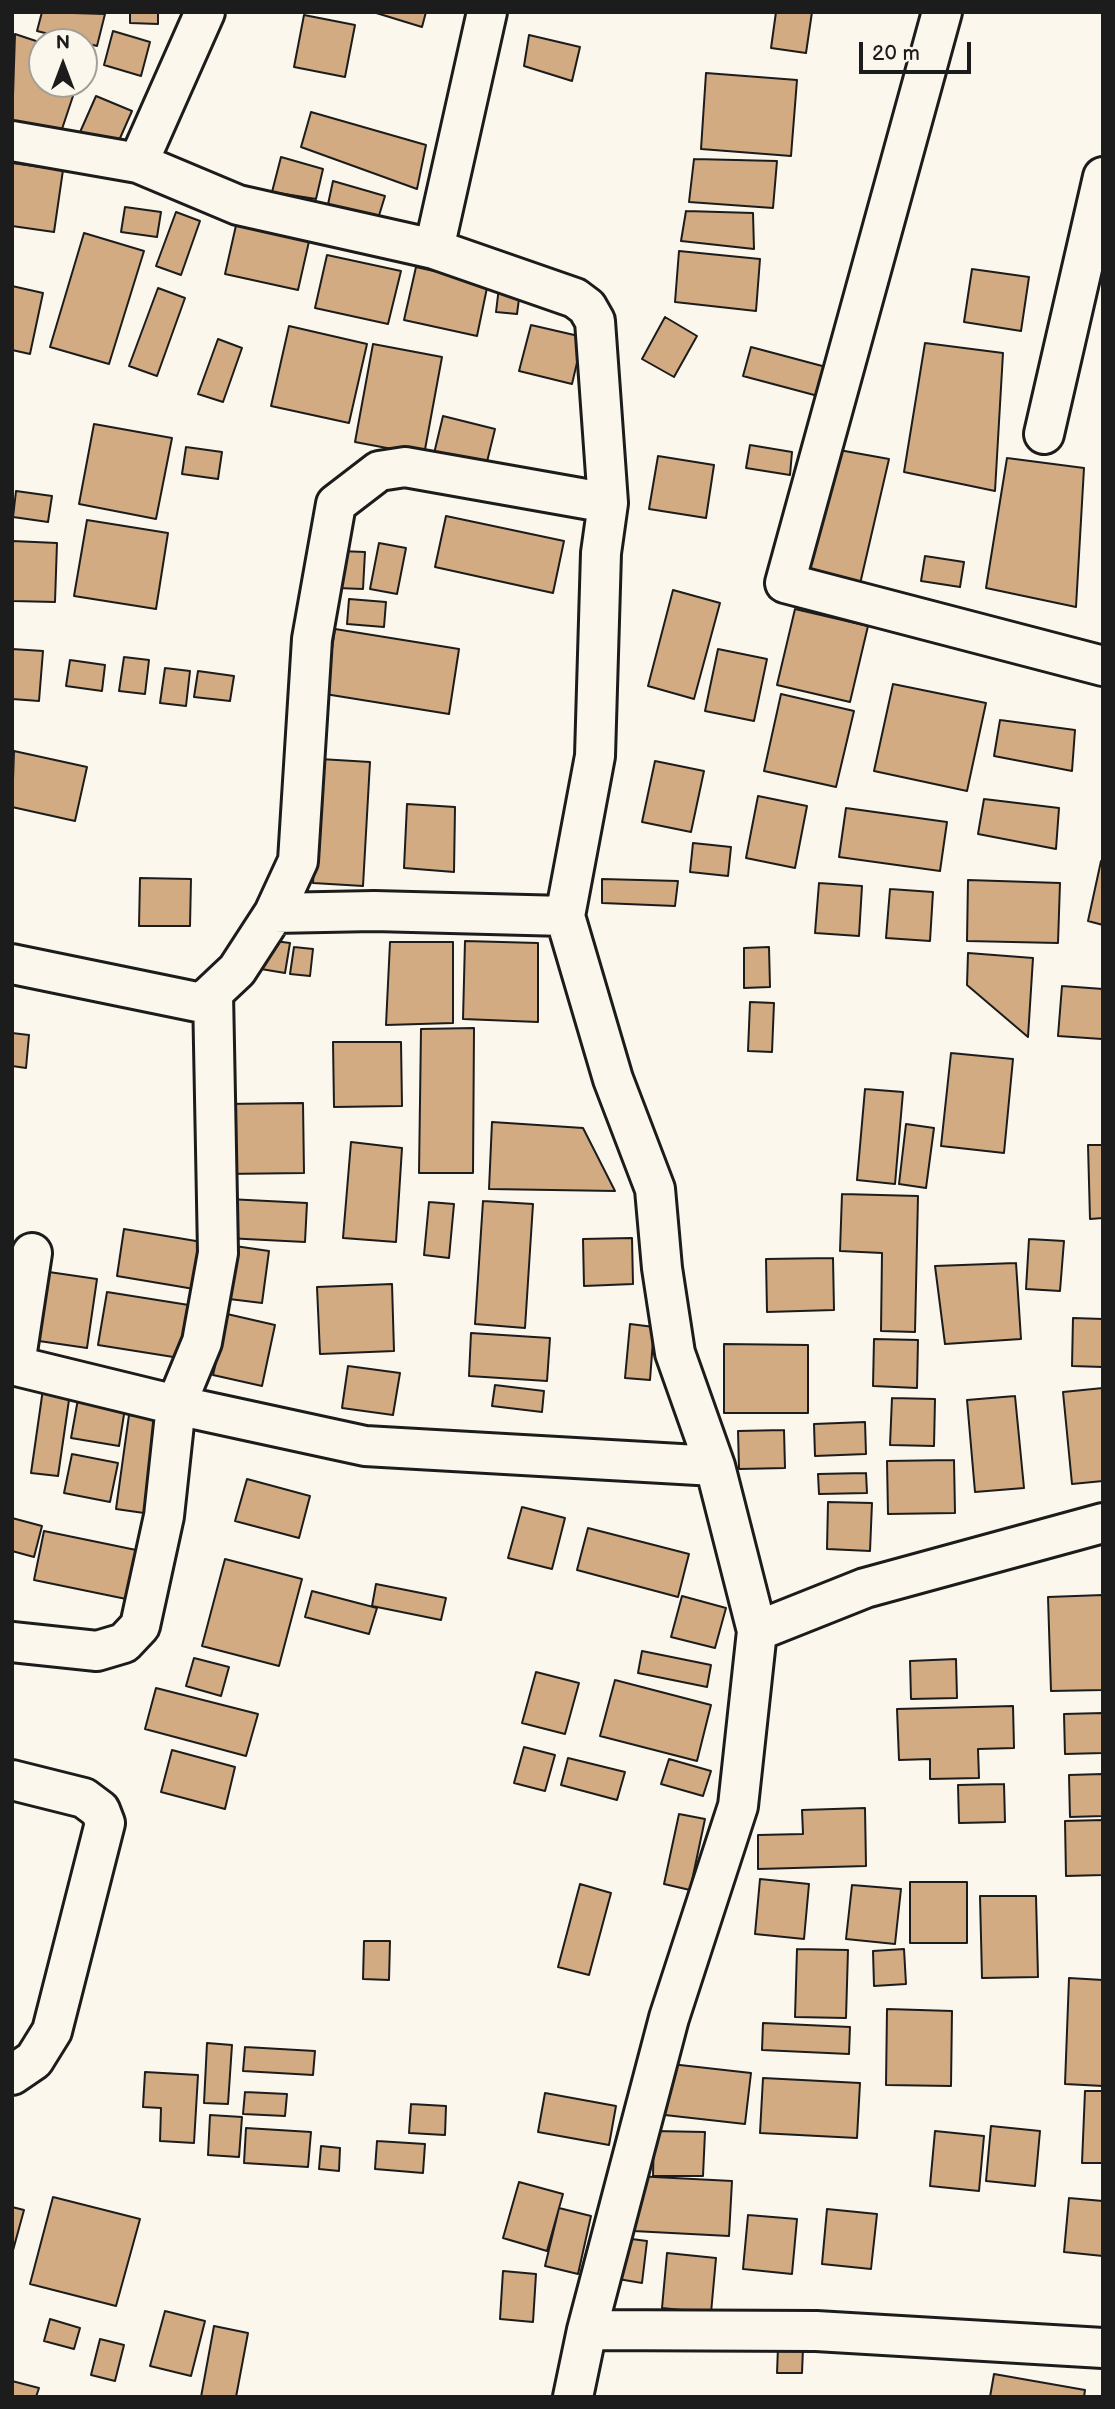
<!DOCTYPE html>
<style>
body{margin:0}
#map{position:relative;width:1115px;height:2409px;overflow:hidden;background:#fbf7ec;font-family:"Balsamiq Sans",sans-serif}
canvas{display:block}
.frame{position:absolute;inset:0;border:14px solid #1c1c1c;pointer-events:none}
.north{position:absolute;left:28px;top:28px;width:70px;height:70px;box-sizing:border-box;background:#fbf7ec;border:2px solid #a29f99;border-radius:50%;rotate:0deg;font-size:19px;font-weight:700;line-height:28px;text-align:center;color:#1c1c1c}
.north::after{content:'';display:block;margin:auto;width:24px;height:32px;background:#1c1c1c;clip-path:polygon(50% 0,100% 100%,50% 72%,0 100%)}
.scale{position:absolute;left:859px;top:42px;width:112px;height:32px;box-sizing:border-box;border:4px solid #1c1c1c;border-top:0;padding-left:9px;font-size:21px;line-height:24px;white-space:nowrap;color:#1c1c1c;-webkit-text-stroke:5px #fbf7ec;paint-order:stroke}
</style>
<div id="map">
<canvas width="1115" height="2409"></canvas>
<div class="frame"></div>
<div class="north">N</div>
<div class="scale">20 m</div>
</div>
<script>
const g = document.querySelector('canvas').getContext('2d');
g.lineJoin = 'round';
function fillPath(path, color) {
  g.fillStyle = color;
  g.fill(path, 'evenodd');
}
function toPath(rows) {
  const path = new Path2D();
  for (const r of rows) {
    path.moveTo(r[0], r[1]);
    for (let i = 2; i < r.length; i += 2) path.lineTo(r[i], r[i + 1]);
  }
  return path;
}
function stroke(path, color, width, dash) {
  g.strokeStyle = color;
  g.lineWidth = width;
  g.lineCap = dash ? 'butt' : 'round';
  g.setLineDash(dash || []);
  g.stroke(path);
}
const building = toPath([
 [42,12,105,14,97,46,37,31,42,12],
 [130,12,158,12,158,24,130,23,130,12],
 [373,12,426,12,422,27,373,12],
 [776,12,812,12,806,53,771,48,776,12],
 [304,15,355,25,345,77,294,67,304,15],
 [113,31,150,42,141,76,104,65,113,31],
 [15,34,42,43,42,84,77,84,58,141,12,126,15,34],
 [529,35,580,47,572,81,524,66,529,35],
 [706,73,797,80,791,156,701,149,706,73],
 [96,96,132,111,113,154,77,139,96,96],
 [311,112,426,145,417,189,301,147,311,112],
 [281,157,323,169,316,199,272,192,281,157],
 [694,159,777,161,773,208,689,202,694,159],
 [12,163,63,170,54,232,12,226,12,163],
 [333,181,385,196,377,222,327,209,333,181],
 [125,207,161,212,157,237,121,232,125,207],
 [686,211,753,213,754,249,681,241,686,211],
 [176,212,200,221,181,275,156,266,176,212],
 [237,221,310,237,298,290,225,274,237,221],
 [84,233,144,251,109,364,50,347,84,233],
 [679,251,760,259,756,311,675,302,679,251],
 [327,255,401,271,388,324,315,308,327,255],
 [416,267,488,283,477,336,404,320,416,267],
 [972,269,1029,277,1021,331,964,322,972,269],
 [12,286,43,293,30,354,12,350,12,286],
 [499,287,520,291,517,314,496,312,499,287],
 [158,288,185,298,157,376,129,366,158,288],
 [665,317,697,336,674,377,642,359,665,317],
 [531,325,583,337,572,384,519,371,531,325],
 [289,326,367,344,349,423,271,406,289,326],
 [218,339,242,348,223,402,198,394,218,339],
 [925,343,1003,353,995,491,904,472,925,343],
 [373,344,442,357,424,455,355,442,373,344],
 [751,347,826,367,818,396,743,376,751,347],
 [443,416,495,429,484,474,432,462,443,416],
 [94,424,172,438,156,519,79,504,94,424],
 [750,445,792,452,790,475,746,468,750,445],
 [186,447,222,452,218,479,182,474,186,447],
 [828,448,889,459,860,584,801,573,828,448],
 [658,456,714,465,706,518,649,509,658,456],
 [1007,458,1084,468,1076,607,986,588,1007,458],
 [16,491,52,496,48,522,13,517,16,491],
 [446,516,564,541,553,593,435,567,446,516],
 [87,520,168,533,156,609,74,596,87,520],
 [12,541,57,543,55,602,12,601,12,541],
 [379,543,406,548,397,594,370,589,379,543],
 [340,551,365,552,363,589,337,588,340,551],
 [925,556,964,562,960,587,921,581,925,556],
 [673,590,720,603,694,699,648,686,673,590],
 [349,599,386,602,384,627,347,624,349,599],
 [795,609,868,626,850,702,777,685,795,609],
 [335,629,459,649,449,714,325,694,335,629],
 [12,649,43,651,39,701,12,699,12,649],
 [718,649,767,659,754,721,705,711,718,649],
 [124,657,149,660,145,694,119,691,124,657],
 [70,660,105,665,102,691,66,686,70,660],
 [165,668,190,671,186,706,160,703,165,668],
 [198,671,234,676,230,701,194,697,198,671],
 [893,684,986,703,967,791,874,771,893,684],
 [781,694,854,711,836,787,764,771,781,694],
 [1000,720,1075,730,1072,771,994,756,1000,720],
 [14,751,87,767,75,821,12,807,14,751],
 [320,759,370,762,363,886,313,883,320,759],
 [655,761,704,771,691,832,642,822,655,761],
 [758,796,807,806,795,868,746,858,758,796],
 [984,799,1059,808,1056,849,978,834,984,799],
 [407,804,455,807,454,872,404,868,407,804],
 [846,808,947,822,940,871,839,857,846,808],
 [693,843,731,847,728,876,690,872,693,843],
 [1101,861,1103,861,1103,925,1088,921,1101,861],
 [140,878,191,879,190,926,139,926,140,878],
 [602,879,678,881,675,906,602,903,602,879],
 [968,880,1060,883,1058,943,967,941,968,880],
 [819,883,862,886,859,936,815,933,819,883],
 [890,889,933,892,930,941,886,938,890,889],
 [259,939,290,943,285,973,255,968,259,939],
 [465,941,538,943,538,1022,463,1019,465,941],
 [390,942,453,942,453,1023,386,1025,390,942],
 [294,947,313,949,310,976,290,974,294,947],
 [769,947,770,987,744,988,744,948,769,947],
 [968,953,1033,958,1028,1037,967,985,968,953],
 [1062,986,1103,989,1102,1039,1058,1036,1062,986],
 [750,1002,774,1003,772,1052,748,1051,750,1002],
 [474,1028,473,1173,419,1173,421,1029,474,1028],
 [12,1033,29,1035,26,1068,12,1066,12,1033],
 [333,1042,401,1042,402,1106,334,1107,333,1042],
 [951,1053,1013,1059,1004,1153,941,1146,951,1053],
 [865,1089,903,1092,895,1184,857,1180,865,1089],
 [303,1103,304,1173,223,1174,223,1104,303,1103],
 [492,1122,583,1128,615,1191,489,1189,492,1122],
 [906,1124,934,1128,926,1188,899,1184,906,1124],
 [351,1142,402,1148,396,1242,343,1238,351,1142],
 [1088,1145,1103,1145,1103,1218,1090,1219,1088,1145],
 [842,1194,918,1196,915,1332,881,1331,882,1253,840,1251,842,1194],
 [228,1199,307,1203,305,1242,226,1238,228,1199],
 [483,1201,533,1204,525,1328,475,1324,483,1201],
 [429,1202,454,1204,449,1258,424,1255,429,1202],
 [124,1229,208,1243,200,1290,117,1276,124,1229],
 [632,1238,633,1284,584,1286,583,1239,632,1238],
 [1029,1239,1064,1241,1060,1291,1026,1289,1029,1239],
 [228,1245,269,1251,262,1303,221,1298,228,1245],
 [833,1258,834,1310,767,1312,766,1259,833,1258],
 [1016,1263,1021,1339,945,1344,935,1266,1016,1263],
 [42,1271,97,1279,87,1348,32,1340,42,1271],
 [392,1284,394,1351,320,1354,317,1287,392,1284],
 [107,1292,195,1306,186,1359,98,1345,107,1292],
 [227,1314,275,1325,262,1386,213,1375,227,1314],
 [1073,1318,1103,1319,1103,1367,1072,1366,1073,1318],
 [630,1324,654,1327,650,1380,625,1378,630,1324],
 [471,1333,550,1338,547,1381,469,1376,471,1333],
 [874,1339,918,1340,917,1388,873,1386,874,1339],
 [724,1344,808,1345,808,1413,724,1413,724,1344],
 [348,1366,400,1373,393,1415,342,1408,348,1366],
 [495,1385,544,1391,542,1412,492,1406,495,1385],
 [1103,1388,1103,1481,1072,1484,1063,1392,1103,1388],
 [43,1389,70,1393,58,1476,31,1473,43,1389],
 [1015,1396,1024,1488,975,1492,967,1400,1015,1396],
 [892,1398,935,1399,934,1446,890,1445,892,1398],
 [78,1399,125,1408,119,1446,71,1438,78,1399],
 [129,1415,157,1419,144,1513,116,1509,129,1415],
 [865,1422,866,1454,815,1456,814,1424,865,1422],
 [784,1430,785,1468,739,1469,738,1431,784,1430],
 [72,1454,118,1463,110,1502,64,1493,72,1454],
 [954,1460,955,1513,888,1514,887,1461,954,1460],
 [866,1473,867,1493,819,1494,818,1474,866,1473],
 [247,1479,310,1496,299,1538,235,1521,247,1479],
 [828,1502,872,1503,870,1551,827,1549,828,1502],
 [522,1507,565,1518,552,1569,508,1558,522,1507],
 [12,1518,42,1526,34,1557,12,1551,12,1518],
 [588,1528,689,1554,678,1597,577,1570,588,1528],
 [44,1531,141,1551,131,1600,34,1580,44,1531],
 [225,1559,302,1579,279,1666,202,1646,225,1559],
 [376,1584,446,1598,441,1620,372,1606,376,1584],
 [312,1591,377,1608,369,1634,305,1617,312,1591],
 [1103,1595,1103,1690,1051,1691,1048,1597,1103,1595],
 [682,1596,726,1608,715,1648,671,1637,682,1596],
 [642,1651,711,1665,707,1687,638,1673,642,1651],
 [194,1658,229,1667,221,1696,186,1686,194,1658],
 [956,1659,957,1698,911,1699,910,1661,956,1659],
 [536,1672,579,1683,565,1734,522,1723,536,1672],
 [615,1680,711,1705,697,1761,600,1736,615,1680],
 [156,1688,258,1714,246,1756,145,1729,156,1688],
 [1013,1706,1014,1748,978,1749,979,1778,930,1779,930,1759,899,1760,897,1709,1013,1706],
 [1103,1713,1103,1753,1065,1754,1064,1714,1103,1713],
 [524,1747,555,1755,545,1791,514,1783,524,1747],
 [172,1750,235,1767,225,1809,161,1792,172,1750],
 [568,1758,625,1772,617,1800,561,1785,568,1758],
 [669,1759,711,1771,703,1796,661,1784,669,1759],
 [1103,1774,1103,1816,1070,1817,1069,1775,1103,1774],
 [1004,1784,1005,1822,959,1823,958,1785,1004,1784],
 [865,1808,866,1866,758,1869,758,1835,803,1834,802,1810,865,1808],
 [679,1814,705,1819,690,1890,664,1884,679,1814],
 [1103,1820,1103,1875,1066,1876,1065,1821,1103,1820],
 [760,1879,809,1884,804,1939,755,1934,760,1879],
 [910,1882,967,1882,967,1943,910,1943,910,1882],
 [580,1884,611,1893,589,1975,558,1967,580,1884],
 [852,1885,901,1889,895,1944,846,1939,852,1885],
 [980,1896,1036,1896,1038,1977,982,1978,980,1896],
 [364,1941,390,1941,389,1980,363,1979,364,1941],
 [797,1949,848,1950,846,2018,795,2017,797,1949],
 [904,1949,906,1984,874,1986,873,1951,904,1949],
 [1069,1978,1103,1980,1103,2086,1065,2084,1069,1978],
 [887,2009,952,2011,951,2086,886,2085,887,2009],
 [763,2023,850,2027,849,2054,762,2050,763,2023],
 [207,2043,232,2045,228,2104,204,2103,207,2043],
 [245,2047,315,2051,313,2075,243,2071,245,2047],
 [662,2063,751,2073,745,2124,656,2114,662,2063],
 [145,2072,198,2075,194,2143,160,2141,161,2108,143,2107,145,2072],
 [763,2078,860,2083,857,2138,760,2133,763,2078],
 [1085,2091,1103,2091,1103,2163,1082,2163,1085,2091],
 [245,2092,287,2094,285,2116,243,2114,245,2092],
 [545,2093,616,2106,609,2145,538,2132,545,2093],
 [411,2104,446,2106,445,2135,409,2133,411,2104],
 [210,2115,242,2117,239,2157,208,2155,210,2115],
 [991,2126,1040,2131,1035,2186,986,2181,991,2126],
 [246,2128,311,2132,308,2167,244,2163,246,2128],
 [654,2131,705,2132,703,2176,653,2176,654,2131],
 [935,2131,984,2136,979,2191,930,2186,935,2131],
 [377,2141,425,2144,423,2173,375,2169,377,2141],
 [321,2146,340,2148,339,2171,319,2169,321,2146],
 [635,2176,732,2181,729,2236,633,2231,635,2176],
 [519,2182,563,2194,547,2251,503,2238,519,2182],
 [53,2197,140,2219,116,2306,30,2284,53,2197],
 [1069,2198,1103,2201,1103,2256,1064,2252,1069,2198],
 [12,2207,24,2210,12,2254,12,2207],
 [559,2208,591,2216,578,2274,545,2266,559,2208],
 [827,2209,877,2214,871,2269,822,2264,827,2209],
 [748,2215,797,2219,792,2274,743,2269,748,2215],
 [624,2238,647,2241,642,2283,618,2279,624,2238],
 [667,2253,716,2258,711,2313,662,2308,667,2253],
 [503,2271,536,2274,533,2322,500,2319,503,2271],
 [165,2311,205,2321,191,2376,150,2366,165,2311],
 [50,2319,80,2328,74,2349,44,2341,50,2319],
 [214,2326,248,2333,236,2397,201,2397,214,2326],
 [100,2339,124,2345,115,2381,91,2375,100,2339],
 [778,2347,803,2348,802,2373,777,2373,778,2347],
 [994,2374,1085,2390,1084,2397,990,2397,994,2374],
 [12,2381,39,2388,36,2397,12,2397,12,2381]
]);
fillPath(building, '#d2ab83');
stroke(building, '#1c1c1c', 2);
const minor = toPath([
 [942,12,785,583,1103,666],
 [12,141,138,163,238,205,434,249,575,298,587,307,595,321,608,503,601,553,595,756,565,916,613,1079,655,1189,662,1268,675,1353,715,1466],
 [138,163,205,12],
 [434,249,487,12],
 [1044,434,1103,177],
 [274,913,298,861,312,639,336,504,379,471,405,467,608,503],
 [12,964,202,1003,237,970,274,913,374,911,565,916],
 [12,1365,176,1405,202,1342,218,1253,213,993],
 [15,1365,32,1253],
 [757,1631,865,1588,1103,1523],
 [12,1642,97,1651,124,1643,140,1626,164,1516,176,1405,365,1446,715,1466,757,1631,738,1806,669,2018,587,2330,573,2397],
 [12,1780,84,1798,100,1810,105,1823,52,2031,34,2060,12,2075],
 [587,2330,816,2331,1103,2348]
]);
stroke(minor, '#1c1c1c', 44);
stroke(minor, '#fbf7ec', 38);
</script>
